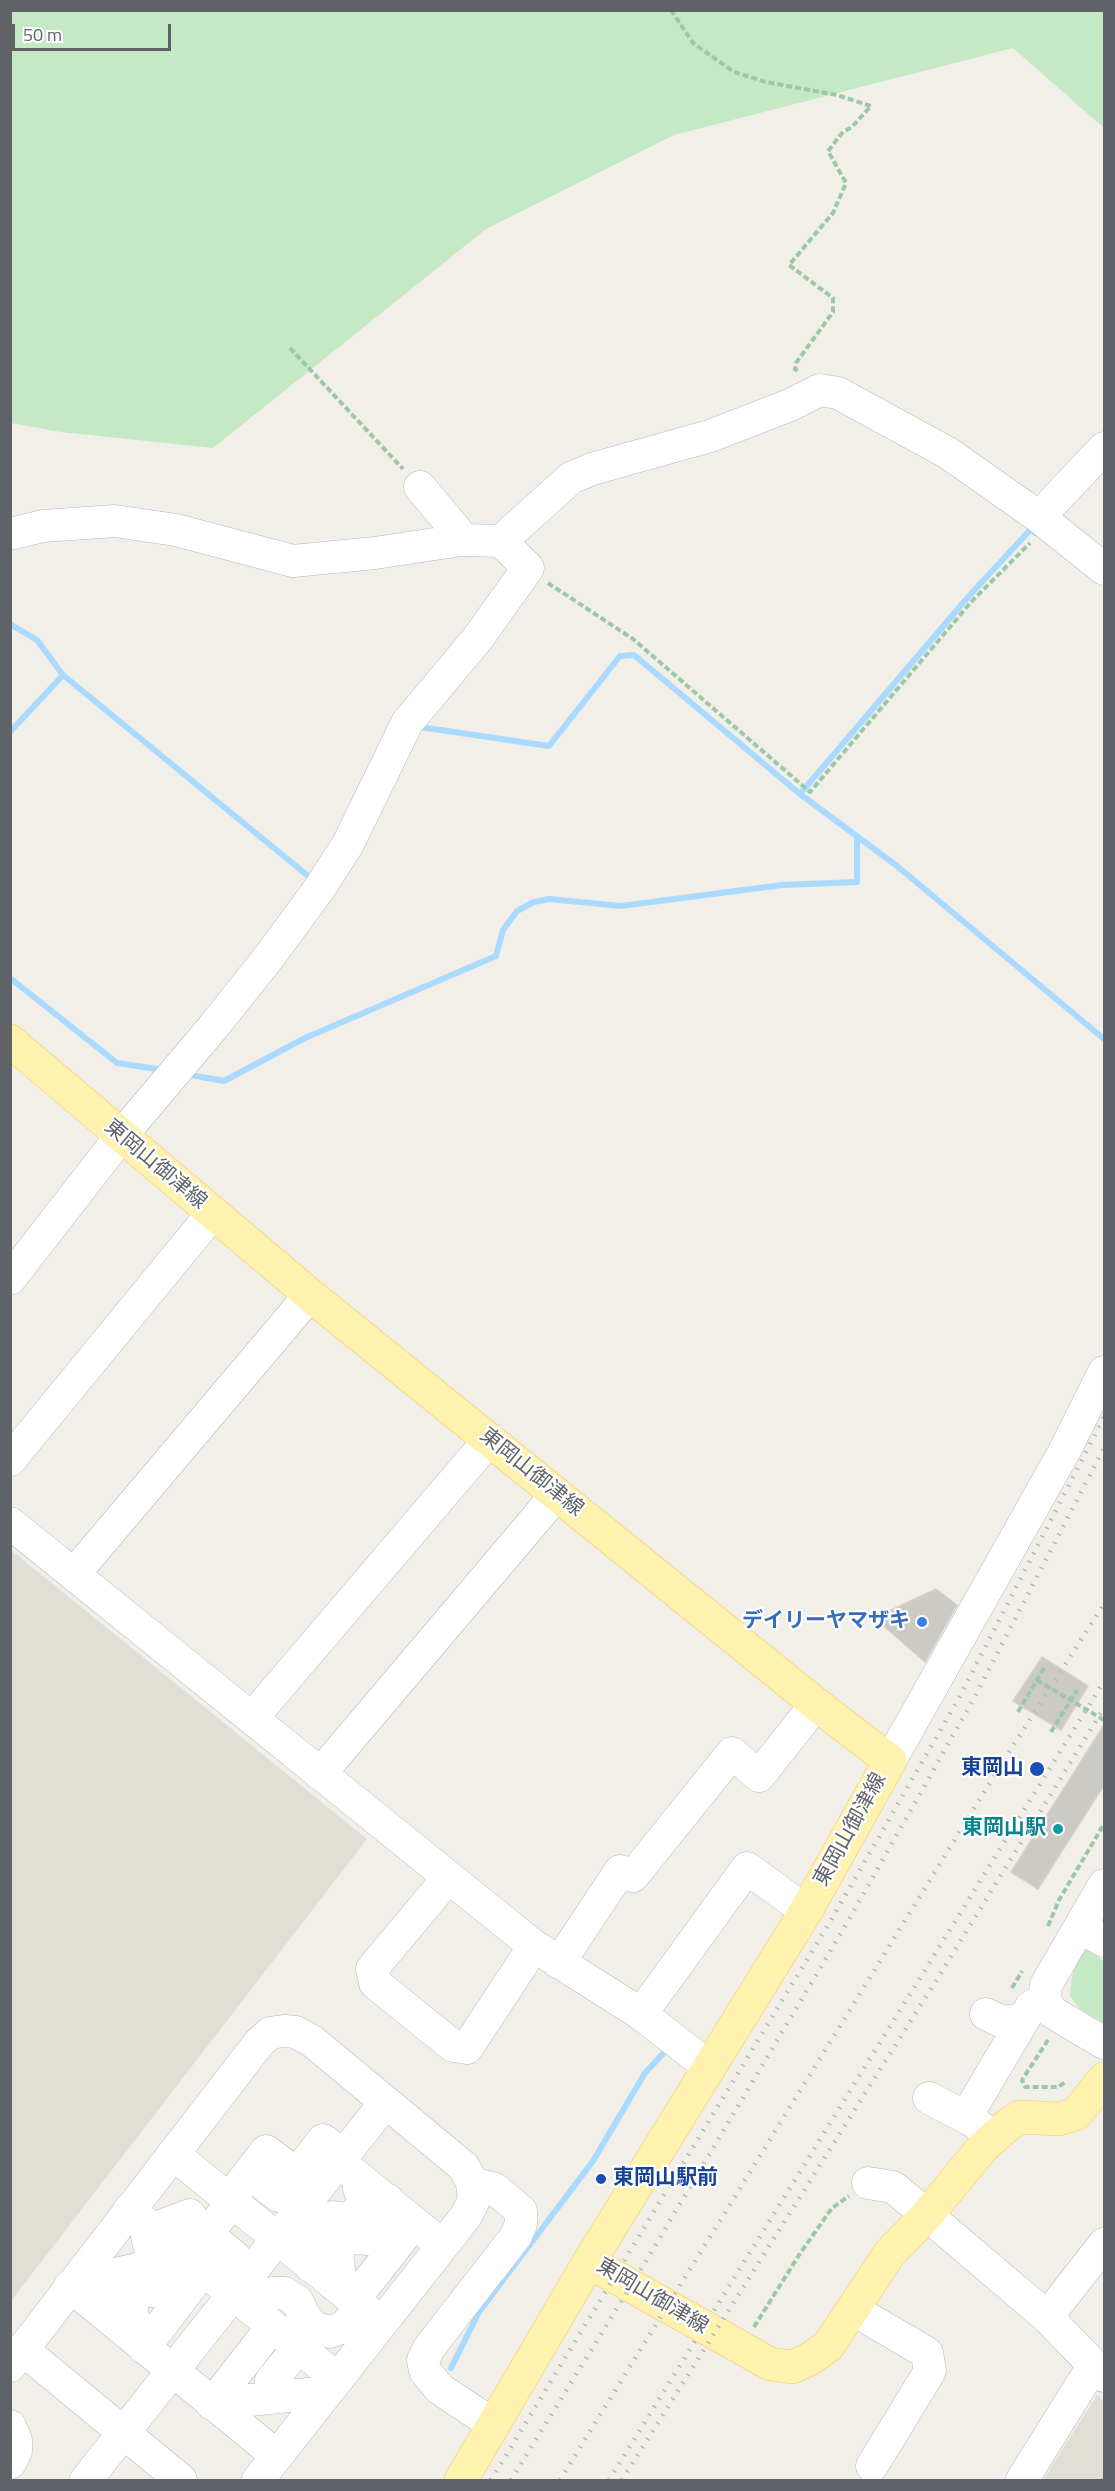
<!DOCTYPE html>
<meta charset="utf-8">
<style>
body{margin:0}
#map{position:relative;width:1115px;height:2491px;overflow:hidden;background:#f1efe8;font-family:"Titillium Web",sans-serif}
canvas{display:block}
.frame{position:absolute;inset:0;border:12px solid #5f6368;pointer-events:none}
.scale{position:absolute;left:12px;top:24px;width:159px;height:27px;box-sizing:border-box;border:3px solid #5f6368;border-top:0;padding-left:8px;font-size:18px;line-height:21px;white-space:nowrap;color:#5f6368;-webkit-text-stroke:4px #fff;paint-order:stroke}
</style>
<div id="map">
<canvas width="1115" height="2491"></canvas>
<div class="frame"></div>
<div class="scale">50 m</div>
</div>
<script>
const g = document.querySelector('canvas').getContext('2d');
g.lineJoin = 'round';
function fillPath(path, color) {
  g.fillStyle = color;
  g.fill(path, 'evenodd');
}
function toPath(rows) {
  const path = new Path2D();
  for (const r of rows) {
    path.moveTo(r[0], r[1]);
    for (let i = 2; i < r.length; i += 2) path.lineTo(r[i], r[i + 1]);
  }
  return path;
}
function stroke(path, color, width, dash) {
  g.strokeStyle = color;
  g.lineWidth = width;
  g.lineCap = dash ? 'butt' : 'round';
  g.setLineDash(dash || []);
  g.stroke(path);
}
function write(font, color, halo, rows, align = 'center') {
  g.font = font + ' "Titillium Web","Noto Sans JP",sans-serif';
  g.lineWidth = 4.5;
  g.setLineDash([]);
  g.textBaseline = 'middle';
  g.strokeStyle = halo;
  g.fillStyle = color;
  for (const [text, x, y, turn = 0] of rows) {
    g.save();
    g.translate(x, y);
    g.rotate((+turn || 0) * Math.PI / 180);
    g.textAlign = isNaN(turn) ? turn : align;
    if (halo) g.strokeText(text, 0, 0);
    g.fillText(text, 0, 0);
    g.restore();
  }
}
fillPath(toPath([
 [11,1550,367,1839,11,2301],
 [1097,2395,1104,2402,1104,2480,1043,2480]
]), '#e1ded6');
fillPath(toPath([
 [10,11,1104,11,1104,128,1013,48,674,135,486,229,213,448,61,432,11,423],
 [1086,1949,1104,1961,1104,2023,1081,2010,1070,1996,1072,1975,1081,1951]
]), '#c5e8c5');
stroke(toPath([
 [10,624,37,640,63,675,313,880],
 [420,727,549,746,620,656,634,655,800,794,897,866,1104,1039],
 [10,732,63,675],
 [800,794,968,597,1031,529,1035,533],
 [10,978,117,1063,163,1070],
 [185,1074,224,1081,305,1038,496,956,503,930,517,911,534,902,549,899,621,906,782,885,857,882,857,837],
 [451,2368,479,2312,593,2161,645,2073,670,2046]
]), '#aadaff', 6);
const building = toPath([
 [936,1589,957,1605,925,1662,878,1621,885,1613,936,1589],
 [1042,1657,1088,1686,1061,1730,1013,1701,1042,1657],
 [1104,1725,1104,1785,1038,1889,1011,1872,1104,1725]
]);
fillPath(building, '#cccac5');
stroke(building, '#d6d1c6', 1.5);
const minor = toPath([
 [420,487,456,530,461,540],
 [1039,517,1104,448],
 [10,534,43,526,115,521,176,530,293,561,375,553,461,540,501,541,571,478,592,469,710,436,790,405,820,390,838,393,948,453,1039,517,1104,569],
 [10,1279,121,1136,214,1026,269,957,319,889,348,844,407,723,478,638,528,568,501,541],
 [10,1460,212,1214],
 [10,1523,534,1946,641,2014,708,2066],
 [74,1574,310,1295],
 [252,1718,490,1439],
 [890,1761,1064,1452,1104,1372],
 [320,1774,557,1494],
 [448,1878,372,1969,375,1983,453,2046,467,2048,534,1946],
 [1104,1885,1046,1985,1044,1999,1052,2012,1104,2043],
 [1080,1927,1104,1941],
 [559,1963,620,1871,633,1876,732,1753,759,1776,816,1704],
 [641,2014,747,1868,806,1911],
 [986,2014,1002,2022,1022,2019],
 [929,2098,971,2120],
 [994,2137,971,2120,970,2110,1031,2007,1044,1999],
 [173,2154,381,2322],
 [338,2161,442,2245],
 [249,2174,279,2196,297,2174],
 [472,2183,495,2189,521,2211,521,2224,516,2236,429,2348,423,2360,425,2371,440,2389,494,2425],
 [868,2183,893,2187,927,2215,1047,2317,1104,2376],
 [229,2199,266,2151,297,2174,323,2140,343,2155],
 [129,2210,338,2379],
 [310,2266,317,2257,314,2233,317,2224,333,2217,346,2219,354,2216,362,2205,363,2198,359,2189,360,2179],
 [217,2281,235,2257,207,2234,232,2202],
 [333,2284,340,2276,337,2254,341,2245,348,2238,369,2239,376,2238,382,2233,386,2225,384,2211,388,2200],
 [70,2286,277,2456],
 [353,2301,414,2223],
 [852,2309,927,2353,930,2371,872,2466],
 [254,2311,265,2298,272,2293,285,2293,298,2302,303,2314,313,2327,330,2332,344,2327,361,2307],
 [104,2314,113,2305,107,2276,154,2265,147,2236,153,2229,190,2215,184,2255],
 [1047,2317,1104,2244],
 [127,2332,134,2323,131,2304,135,2296,142,2291,167,2291,174,2286,179,2279,178,2271,174,2258,178,2250],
 [144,2348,197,2278],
 [22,2349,181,2480],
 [10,2366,259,2043,270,2033,284,2031,296,2032,312,2041,464,2167,472,2183,474,2200,466,2216,258,2480],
 [271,2381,298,2348],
 [212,2404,327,2392],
 [212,2404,272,2327],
 [10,2426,16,2440,16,2451,10,2463],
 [86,2480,385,2103],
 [1022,2480,1093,2366]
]);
const major = toPath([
 [10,1041,310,1295,816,1704,890,1761,806,1911,589,2262,461,2480],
 [589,2262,770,2364,792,2367,810,2359,829,2345,889,2254,927,2215,983,2147,1009,2124,1020,2117,1059,2119,1076,2114,1104,2079]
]);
stroke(minor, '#b5b8bc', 33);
stroke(major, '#f2c960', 34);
stroke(toPath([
 [671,10,693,43,734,72,766,82,837,95,871,106,852,127,843,132,828,151,846,183,833,213,789,265,833,298,833,312,796,363,795,369,799,372],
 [290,348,403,469],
 [548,583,633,639,810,792,972,601,1030,543],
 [1037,1680,1104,1720],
 [1018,1712,1044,1668],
 [1051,1732,1077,1690],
 [1048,1926,1059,1900,1104,1824],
 [1012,1988,1022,1971],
 [1048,2040,1022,2080,1025,2087,1058,2087,1065,2082],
 [754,2327,799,2255,832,2208,849,2196]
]), '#9cc7a9', 4, [6, 3]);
stroke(minor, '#fff', 32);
stroke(major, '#fff2af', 33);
stroke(toPath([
 [491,2480,834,1915,960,1696,1104,1417],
 [511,2480,637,2276,847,1923,973,1700,1104,1448],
 [560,2480,1009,1752,1104,1604],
 [609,2480,1104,1681],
 [622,2480,937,1979,1104,1708]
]), '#b6b7b8', 4.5, [1.5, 8]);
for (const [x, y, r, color] of [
 [922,1622,6,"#3f7fe0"],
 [1037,1769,8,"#1a4fb4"],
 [1058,1829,6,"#0f9aa8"],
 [601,2179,6,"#1a4fb4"]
]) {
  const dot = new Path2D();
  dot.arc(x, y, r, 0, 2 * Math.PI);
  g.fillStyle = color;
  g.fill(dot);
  stroke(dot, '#fff', 2);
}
write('21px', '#5f6368', '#fff', [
 ["東岡山御津線",155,1165,40],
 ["東岡山御津線",531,1473,39],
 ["東岡山御津線",851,1830,-61],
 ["東岡山御津線",652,2297,31]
]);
write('bold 21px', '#366cbe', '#fff', [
 ["デイリーヤマザキ",910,1622]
], 'right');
write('bold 21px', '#164399', '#fff', [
 ["東岡山",1024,1769],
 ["東岡山駅前",613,2179,"left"]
], 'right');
write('bold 21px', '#0d838f', '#fff', [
 ["東岡山駅",1046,1829]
], 'right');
</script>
